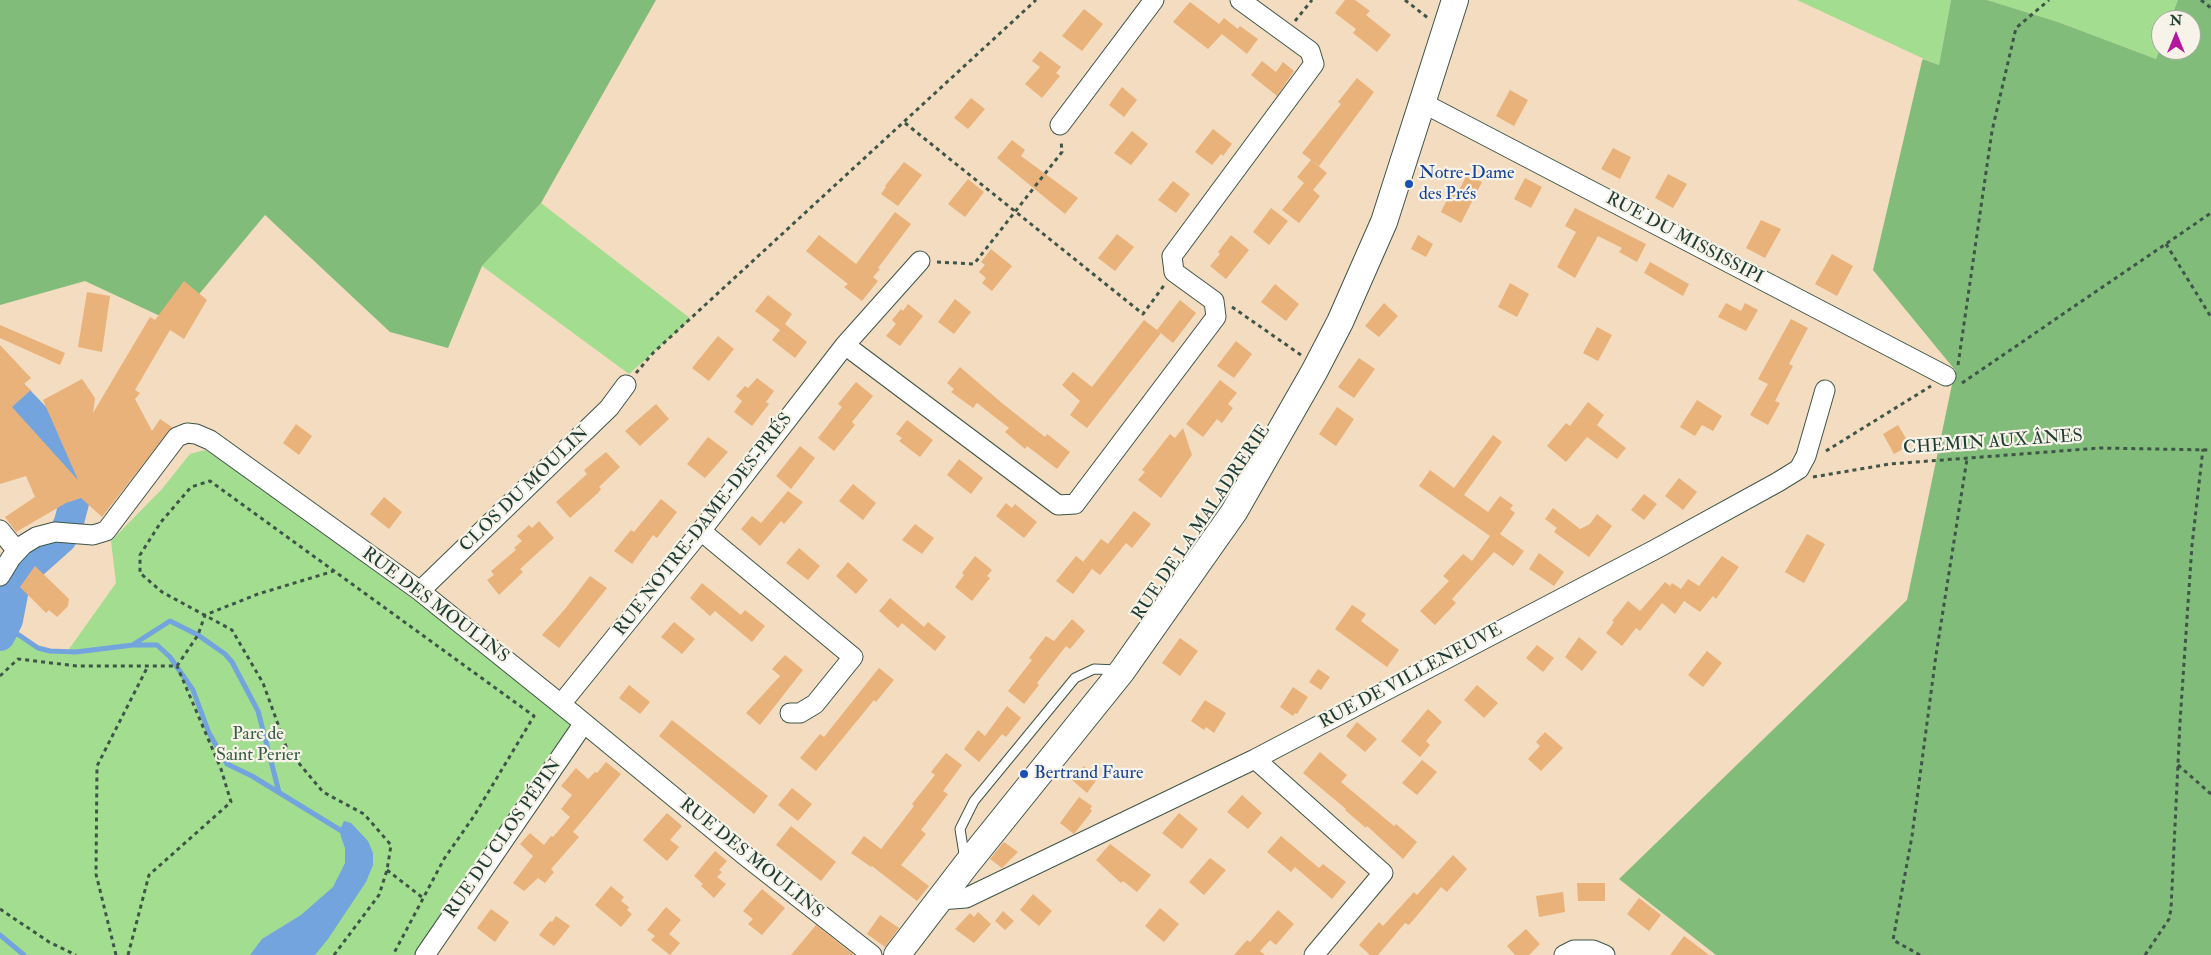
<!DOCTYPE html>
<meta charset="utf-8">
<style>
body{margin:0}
#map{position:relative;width:2211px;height:955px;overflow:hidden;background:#f3dcbf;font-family:"IM FELL Double Pica",serif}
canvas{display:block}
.north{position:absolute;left:2151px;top:10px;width:50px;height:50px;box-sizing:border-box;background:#f7f3e8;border:1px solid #a1aaa0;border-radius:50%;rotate:0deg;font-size:14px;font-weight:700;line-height:20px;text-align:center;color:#1f3d34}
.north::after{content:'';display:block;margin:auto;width:18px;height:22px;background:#b5179e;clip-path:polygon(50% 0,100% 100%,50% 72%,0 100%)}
</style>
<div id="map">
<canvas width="2211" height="955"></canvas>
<div class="north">N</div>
</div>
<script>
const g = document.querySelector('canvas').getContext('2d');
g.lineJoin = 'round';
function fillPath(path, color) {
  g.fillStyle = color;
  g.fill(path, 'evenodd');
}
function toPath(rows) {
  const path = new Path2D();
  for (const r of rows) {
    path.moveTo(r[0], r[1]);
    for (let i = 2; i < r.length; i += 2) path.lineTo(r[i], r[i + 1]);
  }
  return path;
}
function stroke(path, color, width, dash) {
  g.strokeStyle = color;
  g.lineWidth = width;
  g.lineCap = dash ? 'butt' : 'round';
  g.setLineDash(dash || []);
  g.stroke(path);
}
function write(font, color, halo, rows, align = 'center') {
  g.font = font + ' "IM FELL Double Pica",serif';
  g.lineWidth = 4.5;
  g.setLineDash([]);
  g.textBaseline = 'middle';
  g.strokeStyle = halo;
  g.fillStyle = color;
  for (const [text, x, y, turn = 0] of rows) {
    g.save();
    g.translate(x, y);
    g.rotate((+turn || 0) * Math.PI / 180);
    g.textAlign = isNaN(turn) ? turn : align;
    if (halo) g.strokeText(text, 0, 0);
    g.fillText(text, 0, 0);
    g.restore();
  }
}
fillPath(toPath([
 [1797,0,1951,0,1939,65,1922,58],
 [1987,0,2178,0,2170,20,2161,20,2161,45,2156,59,2058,22],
 [541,203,691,319,629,374,482,266],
 [205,450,237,470,458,632,573,724,420,955,0,955,0,633,3,631,19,635,38,648,67,652,116,583,111,541,162,489,190,454]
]), '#a3dd8f');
fillPath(toPath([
 [0,0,656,0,541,203,482,266,448,348,390,332,265,215,175,323,85,281,0,305],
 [1951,0,1987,0,2058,22,2156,59,2161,45,2161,50,2191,50,2191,20,2170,20,2178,0,2211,0,2211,955,1716,955,1619,879,1907,600,1955,370,1873,270,1922,61,1923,59,1939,65]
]), '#82bc7a');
fillPath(toPath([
 [344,821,351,823,368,841,373,853,373,865,366,882,328,939,315,955,250,955,262,939,301,915,333,887,345,863,345,848,341,837,340,830]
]), '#73a4dd');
stroke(toPath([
 [3,631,19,635,38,648,50,651,76,652,133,645,157,645,170,657,193,690,209,733,227,764,252,776,345,833],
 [134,644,170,621,198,635,225,654,232,662,258,711,279,792],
 [0,935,24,955]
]), '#73a4dd', 5);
stroke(toPath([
 [0,380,35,417,46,432,60,457,68,486,75,499,69,522,62,538,16,579,8,620,0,636]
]), '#73a4dd', 30);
fillPath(toPath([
 [1345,0,1355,0,1370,11,1366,15,1391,35,1377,52,1353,33,1356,29,1335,13],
 [1190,2,1219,24,1224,18,1238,29,1240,26,1258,39,1247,54,1222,34,1208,49,1173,22],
 [1084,9,1103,24,1082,51,1062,36],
 [1040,51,1061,67,1056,73,1060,76,1042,98,1025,84,1040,67,1032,61],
 [1262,61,1276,72,1283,62,1294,71,1277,96,1251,75],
 [1357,78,1374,92,1319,166,1302,153,1341,104,1338,102],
 [1122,87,1137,100,1124,117,1109,105],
 [1510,90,1528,100,1514,126,1496,116],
 [971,98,985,109,968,129,954,118],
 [1213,129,1232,144,1223,156,1221,154,1212,165,1195,152],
 [1132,131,1148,144,1131,165,1114,153],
 [1012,140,1025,150,1021,156,1078,198,1065,214,997,158],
 [1613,148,1631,157,1620,179,1601,169],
 [1311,160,1327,173,1313,190,1320,196,1299,223,1282,210,1304,183,1297,177],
 [904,162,922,175,898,206,881,194,886,187,885,186],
 [1467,174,1482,182,1461,223,1441,212,1452,189,1458,193],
 [1668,174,1687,184,1673,208,1655,198],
 [1525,178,1542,187,1531,208,1514,199],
 [968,179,984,192,965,217,948,204],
 [1173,181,1190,194,1176,213,1158,200],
 [1271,208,1288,221,1269,245,1253,232],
 [1575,208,1646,244,1637,262,1619,252,1622,248,1598,236,1575,278,1557,267,1576,232,1565,226],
 [895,212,911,224,878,268,880,269,873,277,878,281,862,301,844,287,848,284,806,251,819,235,856,264],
 [1761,220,1781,229,1765,258,1746,248],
 [1117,234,1134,247,1115,271,1098,258],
 [1231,235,1249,250,1226,279,1210,266,1220,254,1218,252],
 [1418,235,1433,244,1426,257,1411,249],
 [991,249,1012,266,992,291,982,283,986,278,979,272,985,265,981,262],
 [1832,254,1853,266,1837,296,1815,284],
 [1650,262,1689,284,1683,296,1644,273],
 [184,281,207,300,184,339,170,330,135,390,140,393,135,399,152,431,160,419,172,427,102,517,81,498,66,503,16,532,5,517,35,497,26,476,0,484,0,345,31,378,24,384,31,390,12,407,78,480,43,400,82,379,95,398,93,413,150,317,155,320],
 [1510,283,1529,294,1517,317,1498,307],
 [1275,284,1299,304,1286,321,1261,302],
 [87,292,110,296,102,352,78,347],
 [768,295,792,314,785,324,807,342,795,358,772,340,780,330,755,311],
 [955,299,971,312,954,334,938,322],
 [1180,300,1196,313,1173,343,1157,330],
 [1384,303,1398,316,1379,337,1365,326],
 [1726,303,1741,311,1745,303,1758,310,1746,331,1718,317],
 [908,304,923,316,900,346,886,336,896,324,892,320,901,309,903,311],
 [1791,319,1808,328,1789,364,1793,366,1775,401,1780,403,1768,425,1750,415,1768,384,1758,379],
 [1144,320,1161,333,1087,428,1070,415,1080,401,1062,385,1073,372,1092,387],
 [0,325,65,353,60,365,0,338],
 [1597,327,1612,335,1598,361,1583,353],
 [718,336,734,349,709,381,692,368],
 [1236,341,1252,354,1234,378,1217,366],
 [1359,358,1375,369,1354,398,1338,387],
 [960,367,1003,404,1045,437,1047,434,1070,452,1057,469,1027,446,1025,449,1005,432,1009,428,977,403,973,408,951,392,954,389,947,383],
 [757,378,774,391,766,402,769,404,752,426,734,412,742,401,736,396,745,386,748,388],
 [1220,380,1237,393,1228,404,1233,408,1222,423,1217,419,1203,437,1186,424],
 [856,382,873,396,852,422,855,425,834,451,818,438,842,407,838,404],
 [1697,400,1722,416,1713,431,1702,425,1695,436,1680,427],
 [1588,402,1604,415,1597,425,1626,448,1617,459,1587,437,1566,462,1547,446,1566,423,1570,426],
 [656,404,669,419,640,446,625,431],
 [1337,407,1354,419,1336,446,1319,434],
 [907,420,933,440,920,457,899,441,902,438,896,434],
 [296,424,312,436,299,455,283,443],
 [1898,425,1910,445,1894,454,1883,434],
 [1183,428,1192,455,1161,498,1138,480,1145,472,1142,470,1170,434,1175,438],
 [1493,435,1502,442,1464,495,1488,512,1500,496,1513,505,1510,509,1515,513,1500,534,1524,551,1513,566,1494,552,1452,599,1456,603,1435,625,1420,611,1449,581,1443,576,1463,554,1472,561,1490,536,1419,486,1430,470,1454,488],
 [708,437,728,452,705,478,687,464],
 [800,446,815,458,791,489,776,476],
 [606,452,620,467,599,487,601,489,598,493,570,518,556,502,587,474,584,470],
 [959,459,983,478,971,494,947,475],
 [1679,478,1697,492,1683,510,1665,496],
 [853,484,876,503,863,520,839,501],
 [788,491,803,502,784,524,781,521,760,546,741,529,752,516,761,523],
 [1644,494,1657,504,1644,520,1631,510],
 [384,497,402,512,389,529,370,514],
 [661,499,677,512,657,538,653,535,632,564,614,551,631,530,634,532],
 [1006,503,1012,508,1015,504,1037,522,1024,538,996,516],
 [1553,508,1580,529,1590,524,1597,514,1612,526,1589,557,1554,532,1557,528,1545,519],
 [1134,511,1151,524,1132,548,1126,543,1100,575,1083,562,1101,539,1108,544],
 [539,521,554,538,520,569,523,572,499,595,487,580,494,575,491,571,516,550,514,548,522,541,517,536,529,525,532,528],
 [915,524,934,538,922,554,902,540],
 [1807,534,1825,544,1804,583,1785,572],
 [799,548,820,566,808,580,786,563],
 [1539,553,1564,572,1554,586,1529,569],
 [975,556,992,570,987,576,990,578,972,601,955,587,964,575,962,573],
 [1076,556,1092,569,1073,594,1056,581],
 [1722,556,1739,567,1716,599,1713,596,1700,612,1684,601,1675,614,1662,603,1640,631,1636,628,1622,646,1606,633,1614,622,1612,621,1628,601,1640,611,1665,582,1670,586,1672,583,1681,589,1688,579,1699,586],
 [848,562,868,580,856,594,836,576],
 [35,566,69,599,68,606,57,617,49,610,46,613,20,587],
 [590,576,607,588,559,648,542,635,565,609],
 [702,583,741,615,745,610,765,626,752,642,715,611,710,616,690,598],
 [890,598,924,627,928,622,945,636,946,637,935,651,902,623,898,628,879,611],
 [1352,605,1366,614,1361,621,1399,650,1387,667,1335,629],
 [1072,619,1085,631,1070,649,1066,646,1037,683,1039,685,1024,704,1008,691,1032,660,1029,658,1046,636,1054,641],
 [674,622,695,639,682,654,661,637],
 [1579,637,1597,652,1582,671,1565,657],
 [1180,638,1198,651,1180,676,1162,663],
 [1537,645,1554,658,1543,672,1526,658],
 [1707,651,1722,663,1703,687,1688,675],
 [785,655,803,670,760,725,746,713,780,676,772,669],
 [879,668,894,680,876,702,874,700,816,771,800,758,820,734,824,737],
 [1318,669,1330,677,1321,690,1309,682],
 [629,685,650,702,640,714,619,698],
 [1477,685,1498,703,1484,718,1464,700],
 [1293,687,1308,697,1297,714,1295,713,1293,716,1280,707],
 [1205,700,1226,713,1214,733,1206,727,1204,730,1191,721],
 [1007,706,1021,718,1006,737,1002,734,979,762,964,749,978,730,985,736],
 [1428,709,1442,722,1426,741,1430,745,1420,757,1401,741],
 [672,720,768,796,754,814,659,736],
 [1357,722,1377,739,1365,752,1346,736],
 [1545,732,1563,748,1541,771,1528,759,1540,746,1536,742],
 [1320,752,1347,775,1341,782,1394,826,1396,824,1417,842,1403,859,1367,826,1366,828,1345,810,1346,809,1303,773],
 [946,753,962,765,943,791,948,794,921,830,926,834,901,865,929,886,917,901,872,866,871,867,851,853,864,836,881,849,914,806,912,804,935,775,931,772],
 [1422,760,1437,772,1417,795,1402,783],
 [606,762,621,774,573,832,579,837,551,869,554,872,545,883,538,878,524,891,513,883,533,856,520,844,530,833,544,845,551,836,553,837,570,817,561,809,572,795,561,786,576,768,588,779,595,772,597,773],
 [1084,766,1098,778,1087,793,1072,780],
 [792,788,812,804,798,821,778,805],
 [1242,795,1262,813,1248,829,1227,812],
 [1079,797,1092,806,1090,809,1092,811,1074,834,1060,823],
 [667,813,682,826,670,840,679,847,667,861,643,840],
 [1179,813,1198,829,1182,849,1162,833],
 [791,826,836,862,821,881,776,845],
 [1281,836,1319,868,1323,864,1346,882,1332,899,1295,867,1291,872,1267,852],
 [1004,842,1018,852,1002,868,990,859],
 [1110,844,1151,875,1137,892,1123,881,1121,883,1096,860],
 [715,851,727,861,719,870,722,872,717,877,726,884,714,898,701,886,703,884,694,876],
 [1453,855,1467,869,1447,892,1441,887,1409,925,1405,923,1378,955,1370,955,1359,945,1379,922,1383,926,1414,892,1417,895],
 [1210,858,1226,870,1204,895,1189,882],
 [1577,883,1605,883,1605,901,1578,901],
 [611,886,624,897,621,901,629,907,627,910,632,914,621,927,595,905],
 [762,889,785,908,762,935,748,924,753,919,743,911],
 [1563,892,1565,912,1539,917,1536,896],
 [1033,894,1052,911,1039,926,1020,910],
 [1639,898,1661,915,1649,931,1627,914],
 [666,907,681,920,669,934,680,943,670,955,651,940,655,936,647,930],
 [1160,908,1179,924,1164,942,1145,926],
 [491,909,509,922,495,942,477,928],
 [1278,910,1294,924,1276,945,1270,940,1260,951,1265,955,1234,955,1247,940,1250,942],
 [1003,911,1014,921,1005,930,995,921],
 [978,912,991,924,974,943,955,929,970,913,974,917],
 [880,915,899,928,885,947,867,934],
 [556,916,570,926,554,946,539,935,550,921,552,922],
 [816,925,854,955,791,955],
 [1526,929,1540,944,1529,955,1515,955,1507,946],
 [1684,936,1709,955,1670,955]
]), '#e9b27a');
const service = toPath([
 [965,860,960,829,974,801,1075,678,1094,669,1117,670]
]);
const minor = toPath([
 [1423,103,1946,376],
 [1060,125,1154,0],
 [845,345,1058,505,1075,504,1216,317,1214,301,1174,272,1172,256,1314,64,1310,51,1240,0],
 [0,530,17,551],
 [701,531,853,657,815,704,800,713,790,713],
 [0,576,11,558,23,545,36,537,55,532,93,535,106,531,177,437,187,433,196,434,210,440,420,591,573,714,743,854,872,955],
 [420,591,609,408,626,385],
 [561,704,701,531,845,345,920,261],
 [1255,759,1383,873,1314,955],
 [939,900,966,898,1255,759,1656,549,1778,482,1799,469,1806,456,1825,390],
 [425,955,584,723],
 [1564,955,1574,950,1593,950,1605,955]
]);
const secondary = toPath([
 [897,955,966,865,1122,671,1234,512,1314,372,1340,322,1384,222,1455,0]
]);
stroke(service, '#3f5549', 11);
stroke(minor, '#3f5549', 21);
stroke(secondary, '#3f5549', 28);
stroke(toPath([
 [1405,0,1428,18],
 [2201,0,2211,8],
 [1295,21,1312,0],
 [905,123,1143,314,1165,284],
 [2166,244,2211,317],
 [937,262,974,264,1062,152,1061,140],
 [1232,307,1301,355],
 [1958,365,1992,131,2016,28,2049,0],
 [636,373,653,353,1036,0],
 [1962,383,2211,213],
 [1826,451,1931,386],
 [1813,477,1890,464,2100,448,2211,450],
 [0,676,18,659,77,666,177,666,198,635,205,615,258,594,334,571],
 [2178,765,2211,794],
 [387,870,423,898],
 [0,909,49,942,76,955],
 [116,955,96,874,97,766,148,666],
 [128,955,149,875,231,802,221,769,177,666],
 [334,955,379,895,387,870,391,845,364,814,323,792,287,749,263,683,232,630,162,592,140,573,140,555,161,522,191,487,210,481,534,716,474,816,444,859,393,955],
 [1920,955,1893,940,1912,836,1936,655,1967,459],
 [2145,955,2169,919,2171,909,2180,722,2192,545,2203,449]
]), '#3f5549', 3, [4, 4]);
stroke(service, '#fff', 9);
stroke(minor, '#fff', 19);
stroke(secondary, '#fff', 26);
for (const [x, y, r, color] of [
 [1409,184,5,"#1a4fb4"],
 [1024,774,5,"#1a4fb4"]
]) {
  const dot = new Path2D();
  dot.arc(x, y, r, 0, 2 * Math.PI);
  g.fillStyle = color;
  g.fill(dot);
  stroke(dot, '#f7f3e8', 2);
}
write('18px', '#164399', '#f7f3e8', [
 ["Notre-Dame",1419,174],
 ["des Prés",1419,195],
 ["Bertrand Faure",1034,774]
], 'left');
write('18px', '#1f3d34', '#f7f3e8', [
 ["RUE DU MISSISSIPI",1684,239,28],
 ["CHEMIN AUX ÂNES",1993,443,-4],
 ["CLOS DU MOULIN",525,490,-44],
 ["RUE DE LA MALADRERIE",1202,523,-56],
 ["RUE NOTRE-DAME-DES-PRÉS",704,525,-52],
 ["RUE DES MOULINS",435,606,37],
 ["RUE DE VILLENEUVE",1411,677,-28],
 ["RUE DU CLOS PÉPIN",504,839,-55],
 ["RUE DES MOULINS",751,859,39]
]);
write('18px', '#395d46', '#f7f3e8', [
 ["Parc de",258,735],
 ["Saint Perier",258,756]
]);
</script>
